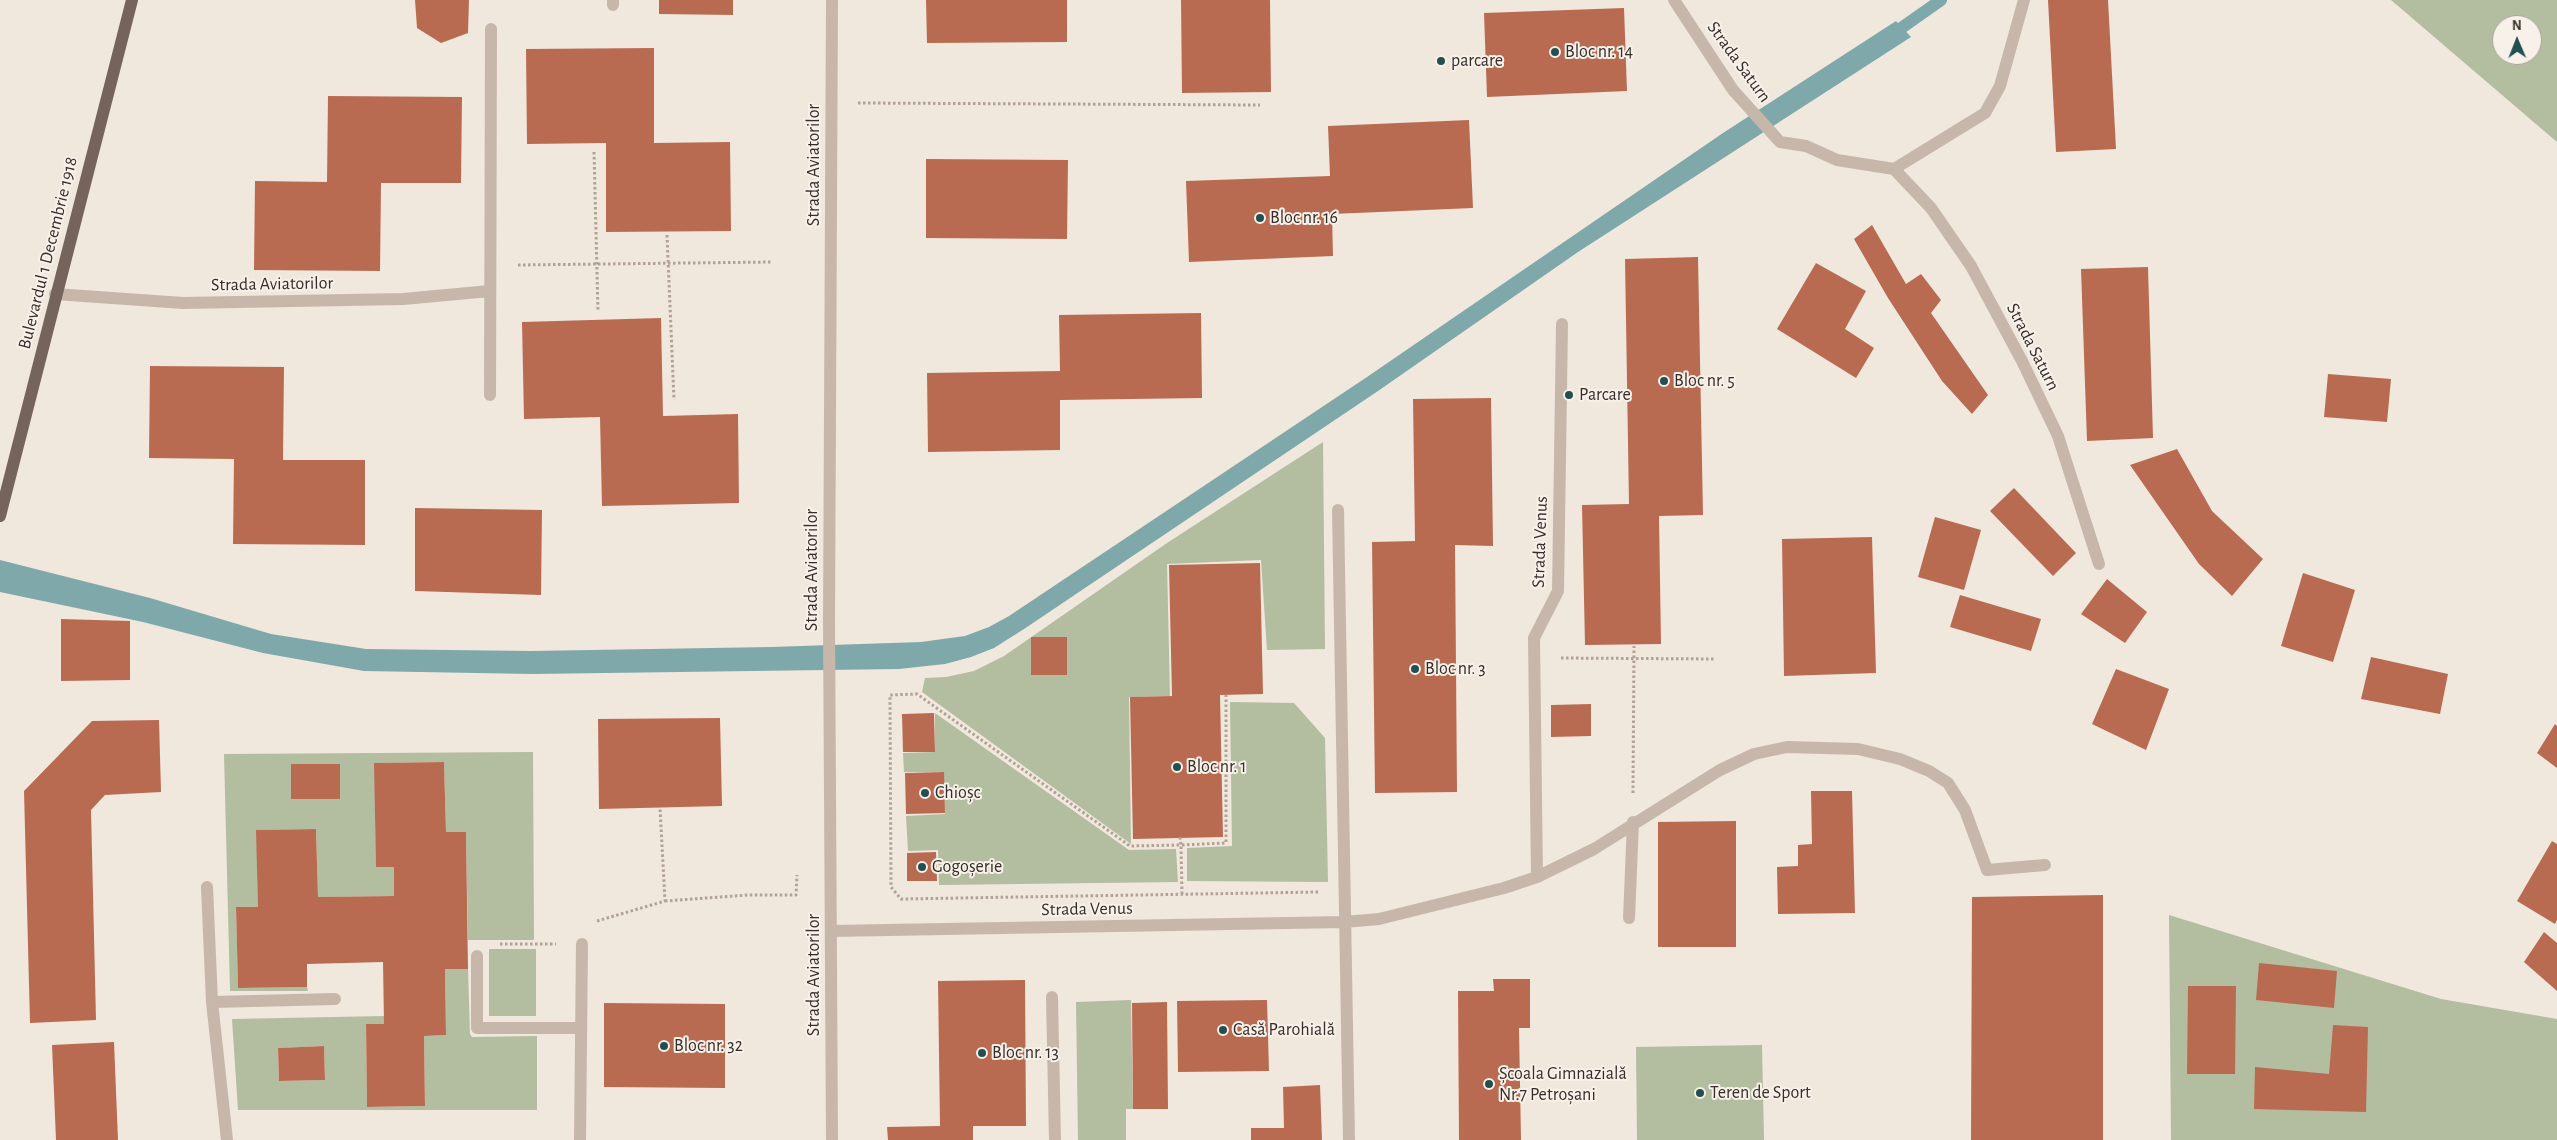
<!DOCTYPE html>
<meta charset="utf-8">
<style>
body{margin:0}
#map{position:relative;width:2557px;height:1140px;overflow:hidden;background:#f0e7dd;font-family:"Alegreya Sans",sans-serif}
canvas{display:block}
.north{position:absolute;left:2492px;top:15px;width:50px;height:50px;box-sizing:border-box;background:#f8f1e9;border:1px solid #aaa39c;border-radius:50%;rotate:359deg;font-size:14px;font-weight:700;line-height:20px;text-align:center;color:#352d29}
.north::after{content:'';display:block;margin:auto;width:18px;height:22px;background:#234f52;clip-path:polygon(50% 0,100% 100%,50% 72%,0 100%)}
</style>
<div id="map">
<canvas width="2557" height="1140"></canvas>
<div class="north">N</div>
</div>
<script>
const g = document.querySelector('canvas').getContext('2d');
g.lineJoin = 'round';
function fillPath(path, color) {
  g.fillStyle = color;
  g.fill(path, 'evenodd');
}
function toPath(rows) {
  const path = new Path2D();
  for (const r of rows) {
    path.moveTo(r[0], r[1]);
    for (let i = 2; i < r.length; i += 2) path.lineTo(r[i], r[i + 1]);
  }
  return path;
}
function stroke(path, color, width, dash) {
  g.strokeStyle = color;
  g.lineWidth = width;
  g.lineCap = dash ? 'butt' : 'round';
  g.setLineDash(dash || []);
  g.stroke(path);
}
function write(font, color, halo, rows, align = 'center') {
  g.font = font + ' "Alegreya Sans",sans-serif';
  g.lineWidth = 4;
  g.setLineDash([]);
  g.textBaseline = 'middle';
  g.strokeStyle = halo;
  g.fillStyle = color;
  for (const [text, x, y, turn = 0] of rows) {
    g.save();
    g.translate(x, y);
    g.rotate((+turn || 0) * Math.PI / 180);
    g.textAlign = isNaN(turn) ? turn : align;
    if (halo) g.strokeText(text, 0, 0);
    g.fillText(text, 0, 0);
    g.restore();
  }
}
fillPath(toPath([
 [2391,0,2557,0,2557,142],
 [2502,25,2532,25,2532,55,2502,55],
 [1323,442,1325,649,1267,650,1261,560,1167,564,1170,696,1129,697,1131,844,922,692,925,678,946,677,974,671,1004,656,1167,543],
 [1230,702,1294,703,1325,738,1328,882,1187,881,1187,848,1232,846],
 [935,713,1129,850,1176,849,1178,882,939,885,938,850,908,851,906,816,945,814,943,772,904,772,903,753,935,752],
 [533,752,534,940,468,940,466,832,446,832,444,762,375,763,376,867,394,867,394,896,318,897,316,829,257,830,258,907,236,908,238,988,307,987,308,991,230,991,224,754],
 [340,764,340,799,291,765],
 [2169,915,2441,999,2557,1019,2557,1140,2171,1140],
 [489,949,536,949,536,1016,489,1016],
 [445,969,468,969,470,1034,472,1037,537,1036,537,1110,238,1110,232,1019,384,1016,384,1024,366,1024,367,1107,425,1106,424,1036,446,1035],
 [324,1046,325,1080,279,1081,278,1048],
 [1131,1000,1133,1109,1126,1109,1126,1140,1078,1140,1076,1002],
 [1762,1045,1764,1140,1637,1140,1636,1047]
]), '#b3bd9f');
fillPath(toPath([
 [1896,21,1911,37,1578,252,1378,391,1024,629,994,648,971,657,945,664,899,669,532,674,364,671,263,653,143,622,0,592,0,560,150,598,271,634,366,649,531,651,771,647,921,642,965,636,989,627,1009,616,1367,377,1723,133]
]), '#7fa8aa');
stroke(toPath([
 [1890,36,1941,0]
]), '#7fa8aa', 12);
fillPath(toPath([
 [415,0,469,0,468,33,441,43,417,28],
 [659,0,733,0,733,15,659,14],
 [926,0,1067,0,1067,42,927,43],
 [1181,0,1270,0,1271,92,1182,93],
 [2048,0,2108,0,2116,149,2056,152],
 [1624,8,1627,91,1487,97,1484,13],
 [654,48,654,143,730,142,731,231,606,232,606,143,527,144,526,49],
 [328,96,462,97,461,183,381,183,380,271,254,270,255,181,327,182],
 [1469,120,1473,208,1332,214,1333,256,1189,262,1186,181,1330,176,1328,126],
 [926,159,1068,160,1067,239,926,238],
 [1872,225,1906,284,1921,274,1941,300,1931,313,1988,395,1972,414,1942,381,1888,298,1854,239],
 [1698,257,1703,515,1659,516,1661,644,1585,645,1582,505,1629,504,1625,259],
 [1816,263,1866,291,1845,329,1874,348,1856,378,1777,329],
 [2148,267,2153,438,2087,441,2081,269],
 [1201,313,1202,398,1060,400,1060,450,928,452,927,373,1060,371,1059,315],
 [661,318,663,416,738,414,739,503,602,506,600,417,524,419,522,322],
 [150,366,284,367,283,460,365,460,365,545,233,544,234,459,149,458],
 [2328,374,2391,379,2387,422,2324,417],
 [1491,398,1493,546,1455,545,1457,792,1375,793,1372,542,1415,541,1413,399],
 [2177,449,2212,511,2263,559,2232,596,2199,564,2130,465],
 [2014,488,2076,553,2053,576,1990,511],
 [415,508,542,510,541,595,415,591],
 [1935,517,1981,530,1964,590,1918,577],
 [1872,537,1876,673,1784,676,1782,539],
 [1260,563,1263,694,1220,695,1223,837,1133,839,1130,697,1172,696,1169,565],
 [2303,573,2355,590,2333,662,2281,646],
 [2107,579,2147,612,2125,643,2081,614],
 [1960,595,2041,619,2031,651,1950,627],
 [61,619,130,621,130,680,61,681],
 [1031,637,1067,637,1067,675,1031,675],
 [2371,657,2448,674,2440,714,2361,699],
 [2116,669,2169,689,2146,750,2092,724],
 [1591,704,1591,736,1551,737,1551,705],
 [934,713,935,752,903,752,902,714],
 [720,718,722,806,599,809,598,719],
 [159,720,161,792,105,795,91,810,96,1020,30,1023,24,791,92,721],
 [2555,724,2557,726,2557,768,2537,753],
 [444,762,446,832,466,832,468,969,445,969,446,1035,424,1036,425,1106,367,1107,366,1024,384,1024,383,962,307,964,307,987,238,988,236,907,258,907,256,830,316,829,318,897,394,896,394,867,376,867,374,763],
 [291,764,340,764,340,799,291,799],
 [944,772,945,813,906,814,905,773],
 [1811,791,1852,791,1855,913,1778,914,1777,867,1798,866,1798,845,1812,844],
 [1736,821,1736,947,1658,947,1658,822],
 [2552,841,2557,844,2557,920,2555,924,2517,901],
 [936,852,937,881,907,881,907,853],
 [2103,895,2103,1140,1971,1140,1972,897],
 [2544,932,2557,943,2557,991,2524,962],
 [2259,963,2337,971,2334,1008,2256,1000],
 [1493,979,1530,979,1530,1028,1519,1028,1521,1140,1459,1140,1458,991,1494,991],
 [1025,980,1026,1126,973,1126,973,1140,888,1140,887,1127,940,1126,938,981],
 [2188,986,2236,986,2235,1074,2187,1074],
 [1267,1000,1269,1071,1178,1072,1177,1001],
 [1167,1002,1168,1109,1133,1109,1132,1003],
 [604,1003,725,1004,725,1088,604,1087],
 [2333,1025,2368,1027,2366,1112,2254,1109,2255,1067,2329,1074],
 [114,1042,118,1140,56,1140,52,1045],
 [324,1046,325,1080,279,1081,278,1048],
 [1320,1085,1322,1140,1251,1140,1251,1128,1284,1128,1283,1087]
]), '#b96b52');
stroke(toPath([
 [858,103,1260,105],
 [594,152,598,312],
 [667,235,674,400],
 [518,265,773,262],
 [1561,658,1716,659],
 [1633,793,1634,646],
 [1180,837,1181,845,1130,846,917,694,890,695,891,887,901,899,1318,892],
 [1182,894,1181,845,1226,843,1226,695],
 [665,901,748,895,796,895,797,875],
 [597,921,665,901,660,808],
 [500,944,556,944]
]), '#b2a195', 3, [2.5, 2.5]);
stroke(toPath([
 [613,5,613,0],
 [55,294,183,303,403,299,490,291],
 [490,395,491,29],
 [207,887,212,1002,227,1140],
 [477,956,477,1028,581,1028],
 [1052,997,1055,1140],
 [212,1002,335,999]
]), '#c7b7ab', 12);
stroke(toPath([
 [1674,0,1733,90,1780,142,1806,146,1837,160,1894,169],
 [2024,0,2000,86,1985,113,1894,169,1931,208,1971,266,2022,361,2058,436,2099,564],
 [1338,510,1349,1140],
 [1537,877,1534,638,1558,591,1562,324],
 [1629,918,1633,822],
 [831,931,1344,922,1379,919,1504,888,1537,877,1594,849,1720,770,1754,754,1787,747,1858,749,1900,759,1929,771,1948,783,1965,810,1987,870,2045,865],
 [580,1140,582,944]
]), '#c7b7ab', 12);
stroke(toPath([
 [832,0,829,619,832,1140]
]), '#c7b7ab', 12);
stroke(toPath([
 [0,516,132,0]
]), '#75645c', 12);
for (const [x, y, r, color] of [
 [1555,52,5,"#234f52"],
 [1441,61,5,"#234f52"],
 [1260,218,5,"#234f52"],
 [1664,381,5,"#234f52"],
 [1569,395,5,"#234f52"],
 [1415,669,5,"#234f52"],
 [1177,767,5,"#234f52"],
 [925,793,5,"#234f52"],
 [922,867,5,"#234f52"],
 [1223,1030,5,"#234f52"],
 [664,1046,5,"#234f52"],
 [982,1053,5,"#234f52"],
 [1489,1084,5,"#234f52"],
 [1700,1093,5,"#234f52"]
]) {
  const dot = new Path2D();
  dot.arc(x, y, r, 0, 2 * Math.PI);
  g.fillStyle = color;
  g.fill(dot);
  stroke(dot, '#f8f1e9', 2);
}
write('18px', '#352d29', '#f8f1e9', [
 ["Bloc nr. 14",1565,52],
 ["parcare",1451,61],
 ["Bloc nr. 16",1270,218],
 ["Bloc nr. 5",1674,381],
 ["Parcare",1579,395],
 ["Bloc nr. 3",1425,669],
 ["Bloc nr. 1",1187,767],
 ["Chioșc",935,793],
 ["Gogoșerie",932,867],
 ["Casă Parohială",1233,1030],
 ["Bloc nr. 32",674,1046],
 ["Bloc nr. 13",992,1053],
 ["Școala Gimnazială",1499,1074],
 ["Nr.7 Petroșani",1499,1095],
 ["Teren de Sport",1710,1093]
], 'left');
write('18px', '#352d29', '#f8f1e9', [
 ["Strada Saturn",1739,62,54],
 ["Strada Aviatorilor",814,165,-90],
 ["Bulevardul 1 Decembrie 1918",48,253,-76],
 ["Strada Aviatorilor",272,284,-1],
 ["Strada Saturn",2033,347,63],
 ["Strada Venus",1540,542,-88],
 ["Strada Aviatorilor",812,570,-90],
 ["Strada Venus",1087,909,-1],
 ["Strada Aviatorilor",814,975,-90]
]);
</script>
